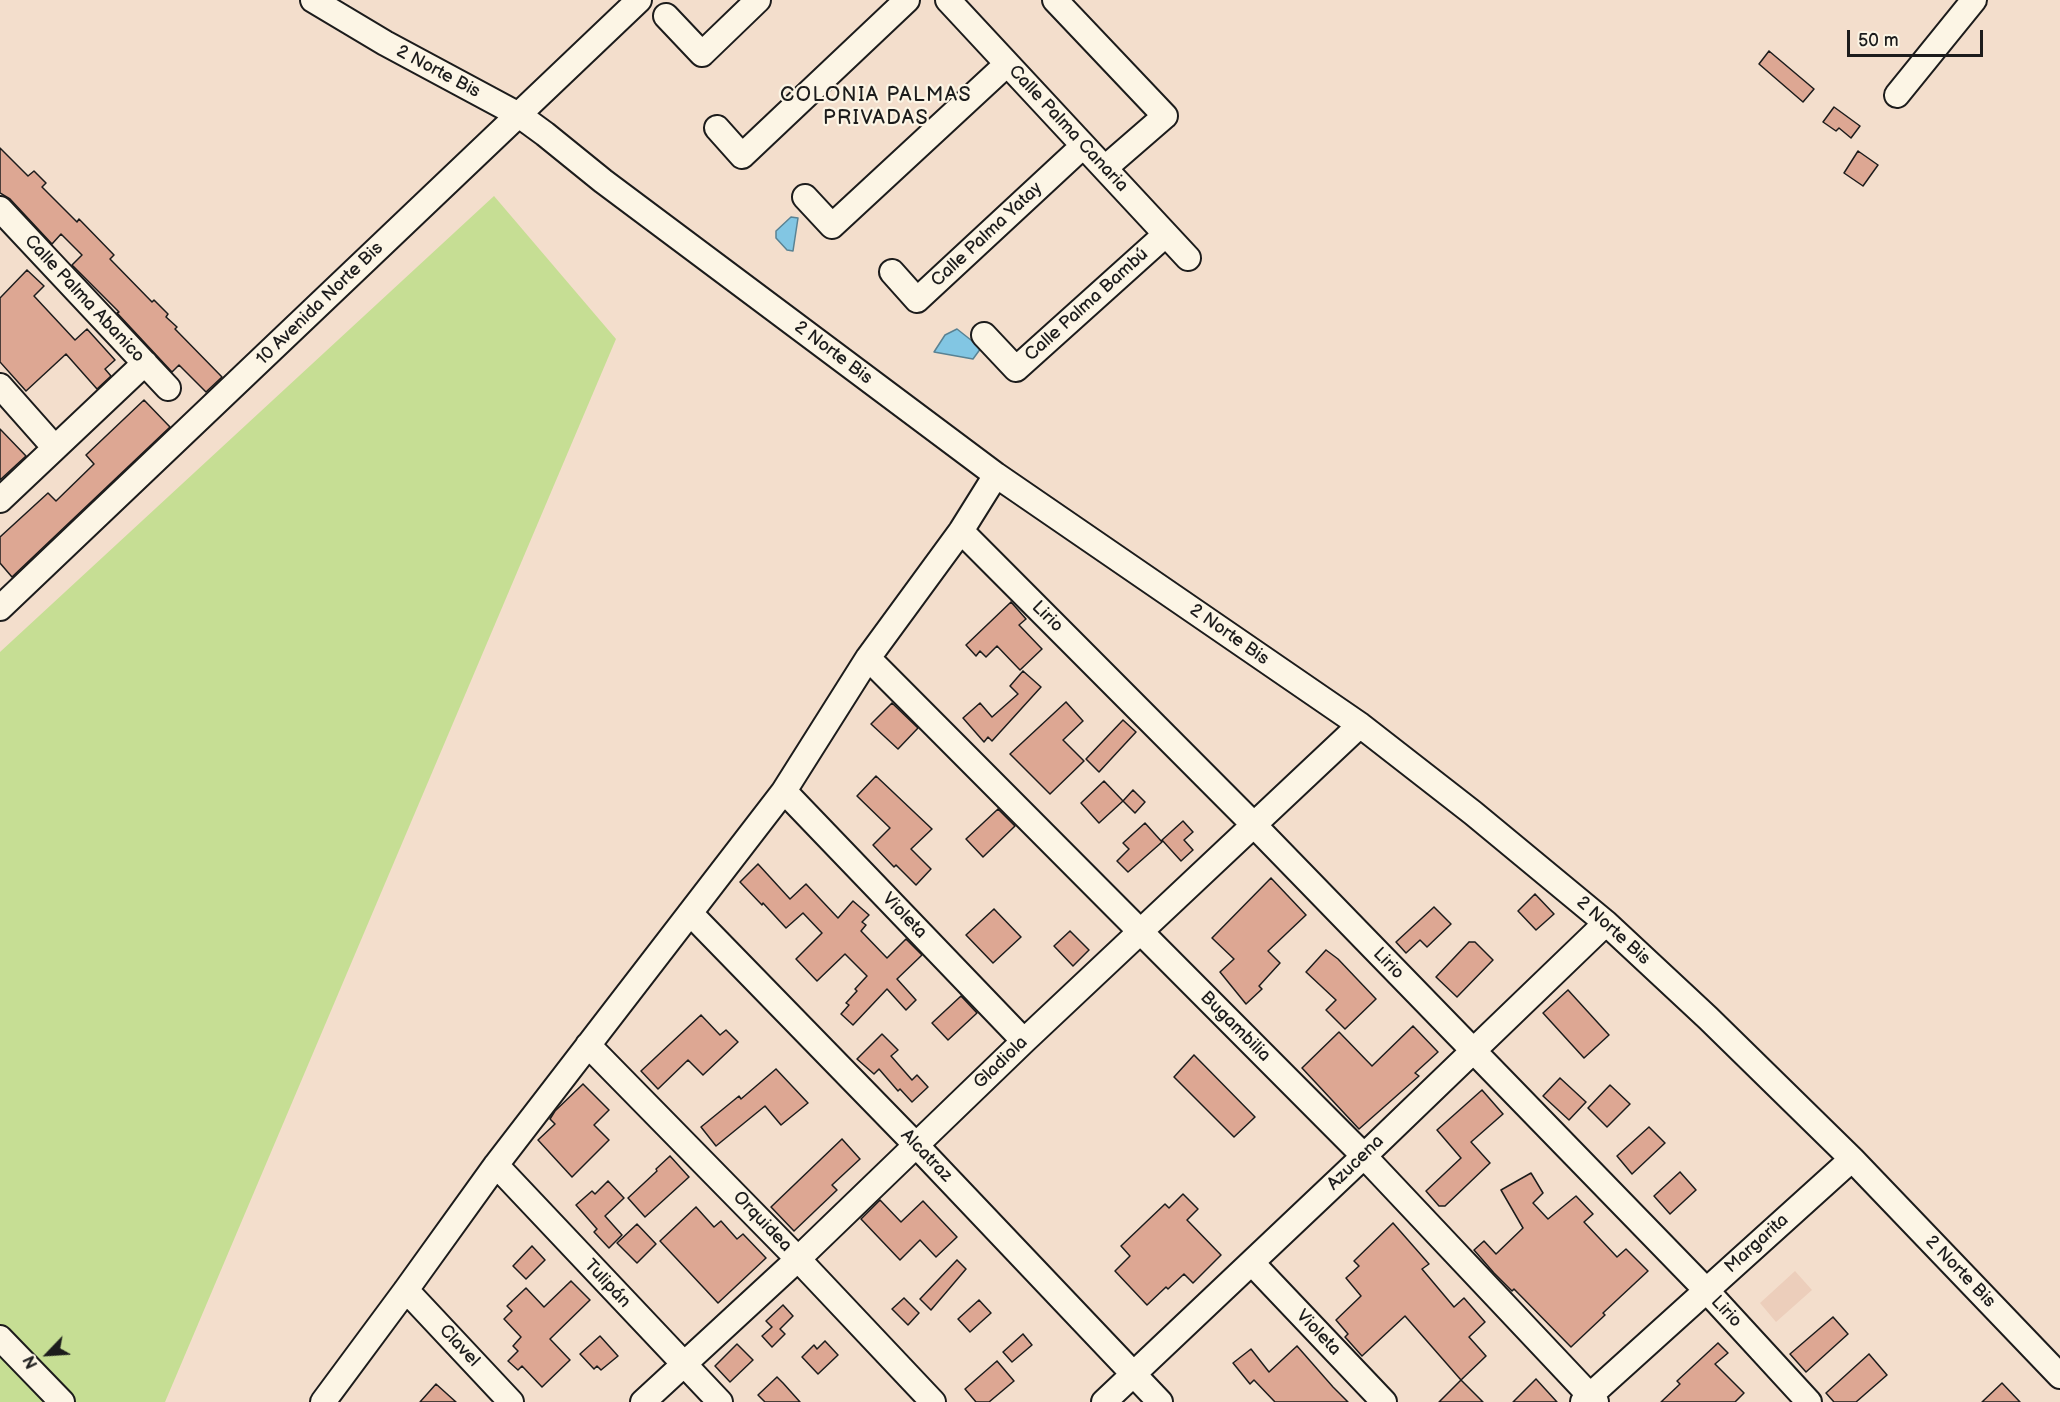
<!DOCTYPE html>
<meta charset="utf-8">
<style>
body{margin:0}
#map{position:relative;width:2060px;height:1402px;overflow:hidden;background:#f3decc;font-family:"Balsamiq Sans",sans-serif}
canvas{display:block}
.north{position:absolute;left:18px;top:1324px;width:60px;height:60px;-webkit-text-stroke:4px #fcf5e5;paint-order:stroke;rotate:245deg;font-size:16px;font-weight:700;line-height:24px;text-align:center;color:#1c1c1c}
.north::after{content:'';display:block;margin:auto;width:21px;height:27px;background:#1c1c1c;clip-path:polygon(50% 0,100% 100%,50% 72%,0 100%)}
.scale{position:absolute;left:1847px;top:30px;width:136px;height:27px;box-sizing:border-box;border:3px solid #1c1c1c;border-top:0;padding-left:8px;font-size:18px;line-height:21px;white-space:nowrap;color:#1c1c1c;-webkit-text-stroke:4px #fcf5e5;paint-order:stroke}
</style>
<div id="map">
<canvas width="2060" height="1402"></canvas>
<div class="north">N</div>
<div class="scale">50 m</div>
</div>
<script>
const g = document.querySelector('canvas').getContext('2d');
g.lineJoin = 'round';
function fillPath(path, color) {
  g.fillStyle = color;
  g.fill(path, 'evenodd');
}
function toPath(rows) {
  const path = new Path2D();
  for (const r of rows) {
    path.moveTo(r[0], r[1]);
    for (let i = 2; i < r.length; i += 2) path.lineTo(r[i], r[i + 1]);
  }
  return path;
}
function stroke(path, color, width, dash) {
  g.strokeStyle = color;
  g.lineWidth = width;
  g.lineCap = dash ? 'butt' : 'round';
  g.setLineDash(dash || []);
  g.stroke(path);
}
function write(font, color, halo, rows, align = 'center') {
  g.font = font + ' "Balsamiq Sans",sans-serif';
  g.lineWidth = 4.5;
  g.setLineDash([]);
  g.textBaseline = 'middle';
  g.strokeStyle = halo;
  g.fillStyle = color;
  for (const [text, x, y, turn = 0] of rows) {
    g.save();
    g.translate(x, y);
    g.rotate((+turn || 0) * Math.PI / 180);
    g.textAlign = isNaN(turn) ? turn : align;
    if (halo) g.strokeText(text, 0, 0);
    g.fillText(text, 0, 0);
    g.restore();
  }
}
fillPath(toPath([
 [1795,1271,1812,1290,1776,1322,1760,1303]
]), '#eccebb');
fillPath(toPath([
 [494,196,616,339,165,1402,0,1402,0,652]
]), '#c6de94');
const water = toPath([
 [791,217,798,218,793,251,787,250,776,238,776,231,791,217],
 [957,329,981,348,973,359,934,352,945,335,957,329]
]);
fillPath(water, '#82c6e3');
stroke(water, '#598293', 1.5);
const building = toPath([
 [1769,51,1814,89,1803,102,1759,64,1769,51],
 [1834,107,1860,126,1851,138,1839,128,1836,131,1823,122,1834,107],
 [0,148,28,176,34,171,46,183,42,187,77,222,79,219,114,255,110,259,152,302,154,300,168,314,166,317,177,327,175,329,222,377,206,392,179,365,172,372,117,313,119,312,72,265,82,255,61,234,52,244,10,199,0,193,0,148],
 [1858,151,1878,165,1863,186,1844,173,1858,151],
 [27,270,44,286,34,296,75,340,87,329,115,360,105,369,111,376,97,389,66,354,26,391,0,362,0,298,27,270],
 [144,400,170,427,12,577,0,563,0,537,48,493,56,501,94,464,86,455,144,400],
 [0,429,26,456,0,480,0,429],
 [1011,602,1026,619,1019,625,1042,649,1020,670,997,646,986,657,980,651,976,656,966,645,1011,602],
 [1023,671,1041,687,992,741,988,737,984,742,963,718,980,703,992,717,1018,694,1010,686,1023,671],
 [1066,702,1083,721,1063,740,1084,761,1050,794,1010,754,1066,702],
 [892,703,918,728,898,749,871,724,892,703],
 [1123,720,1136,732,1099,772,1086,759,1123,720],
 [876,776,932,829,911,849,931,869,916,885,896,865,894,867,873,845,890,828,857,796,876,776],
 [1104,781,1123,801,1099,823,1081,803,1104,781],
 [1133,790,1145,802,1135,813,1123,801,1133,790],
 [998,809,1015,826,983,857,966,839,998,809],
 [1183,821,1193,832,1184,840,1193,850,1181,861,1162,840,1183,821],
 [1145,823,1162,842,1128,872,1117,861,1129,849,1123,843,1145,823],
 [758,864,790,899,806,884,838,918,853,901,869,915,862,922,866,925,861,931,887,958,906,939,922,955,897,979,916,1000,906,1010,887,989,853,1025,841,1014,849,1005,846,1003,857,991,855,989,867,976,845,954,817,981,796,959,822,933,803,913,786,928,763,903,762,905,740,882,758,864],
 [1271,878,1306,915,1268,951,1280,963,1259,986,1262,989,1246,1004,1220,972,1234,959,1212,938,1271,878],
 [1535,894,1554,914,1536,930,1518,911,1535,894],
 [1434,907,1451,924,1427,947,1420,940,1406,953,1396,942,1434,907],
 [994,909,1021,937,993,963,966,935,994,909],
 [1070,931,1089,950,1073,966,1054,946,1070,931],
 [1469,942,1475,942,1493,960,1457,997,1436,977,1469,942],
 [1326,950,1338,959,1376,999,1345,1029,1326,1010,1336,1000,1306,972,1326,950],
 [1568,990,1609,1035,1584,1058,1543,1013,1568,990],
 [961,996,977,1013,948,1040,932,1023,961,996],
 [701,1015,720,1035,726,1030,738,1042,703,1075,688,1060,658,1089,641,1071,701,1015],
 [1413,1026,1438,1052,1415,1073,1419,1076,1359,1129,1302,1068,1339,1032,1372,1066,1413,1026],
 [882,1034,898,1050,891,1056,912,1080,917,1075,928,1087,912,1102,900,1089,898,1091,879,1069,874,1074,857,1059,882,1034],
 [1194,1055,1255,1117,1234,1137,1174,1077,1194,1055],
 [776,1069,808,1103,781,1125,765,1106,716,1146,701,1127,739,1096,741,1099,776,1069],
 [1560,1078,1586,1102,1569,1120,1543,1096,1560,1078],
 [583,1084,609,1110,594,1125,609,1140,572,1177,538,1140,555,1124,550,1119,555,1111,583,1084],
 [1610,1085,1630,1104,1607,1127,1588,1108,1610,1085],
 [1482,1090,1503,1114,1471,1142,1490,1163,1445,1206,1439,1206,1426,1191,1461,1158,1437,1130,1482,1090],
 [1649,1127,1665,1143,1632,1174,1617,1156,1649,1127],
 [842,1139,860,1159,832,1185,837,1190,794,1231,771,1207,842,1139],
 [670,1156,689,1177,645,1217,628,1198,657,1171,656,1169,670,1156],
 [1680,1172,1696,1190,1670,1214,1654,1196,1680,1172],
 [1531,1173,1543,1193,1533,1203,1548,1219,1576,1196,1593,1214,1584,1222,1617,1257,1626,1249,1648,1271,1603,1313,1605,1315,1571,1347,1514,1289,1512,1291,1494,1273,1474,1250,1484,1241,1496,1254,1523,1228,1501,1190,1531,1173],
 [608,1181,624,1198,605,1216,622,1235,609,1248,594,1232,597,1229,576,1205,592,1191,595,1194,608,1181],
 [1183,1194,1198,1209,1187,1220,1221,1255,1193,1283,1184,1274,1168,1289,1166,1287,1147,1305,1115,1271,1130,1256,1121,1246,1165,1204,1169,1208,1183,1194],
 [880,1200,901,1222,923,1201,957,1237,936,1257,920,1240,900,1260,861,1219,880,1200],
 [696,1207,714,1227,721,1221,737,1239,743,1234,766,1258,718,1303,660,1241,696,1207],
 [1393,1223,1429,1264,1422,1269,1454,1307,1464,1298,1485,1322,1469,1337,1486,1356,1461,1380,1405,1316,1362,1356,1345,1337,1348,1334,1336,1320,1361,1296,1346,1278,1359,1266,1354,1261,1393,1223],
 [637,1224,656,1244,637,1263,617,1243,637,1224],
 [532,1246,545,1260,526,1279,513,1266,532,1246],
 [957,1260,966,1269,931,1310,920,1299,957,1260],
 [571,1281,590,1300,550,1339,570,1360,542,1387,522,1366,518,1370,508,1361,518,1351,513,1346,521,1337,504,1319,512,1311,507,1306,526,1288,544,1307,571,1281],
 [904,1298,919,1313,908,1325,892,1309,904,1298],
 [979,1300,991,1313,970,1332,958,1319,979,1300],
 [783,1305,793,1316,780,1329,785,1334,772,1347,762,1336,772,1327,766,1321,783,1305],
 [1833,1317,1848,1334,1806,1372,1790,1354,1833,1317],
 [1023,1334,1032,1345,1012,1362,1003,1352,1023,1334],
 [600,1336,618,1356,601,1370,597,1366,594,1369,580,1354,600,1336],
 [825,1341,838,1355,818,1374,802,1357,814,1345,817,1349,825,1341],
 [1718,1343,1728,1353,1715,1364,1744,1393,1735,1402,1661,1402,1680,1384,1677,1381,1718,1343],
 [737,1344,753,1360,730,1382,715,1366,737,1344],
 [1297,1346,1333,1387,1348,1402,1275,1402,1254,1380,1250,1384,1233,1363,1251,1349,1269,1372,1297,1346],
 [1869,1354,1887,1375,1856,1402,1834,1402,1826,1393,1869,1354],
 [997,1361,1014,1381,989,1402,976,1402,965,1389,997,1361],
 [777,1377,783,1383,800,1402,765,1402,758,1395,777,1377],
 [1536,1379,1557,1402,1513,1402,1536,1379],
 [1461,1380,1483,1402,1439,1402,1461,1380],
 [2002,1383,2020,1402,1982,1402,2002,1383],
 [436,1384,456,1402,420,1402,436,1384]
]);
fillPath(building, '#dda793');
stroke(building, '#1c1c1c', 1.5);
const minor = toPath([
 [313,0,385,43,519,115,545,134,603,181,996,475,1360,725,1473,813,1606,923,1708,1018,1852,1159,2060,1376],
 [948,0,1188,258],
 [1055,0,1165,116,1105,168],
 [666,16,702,54,758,0],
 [1897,95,1974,0],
 [717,128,742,156,907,0],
 [805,197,832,226,1007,64],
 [0,209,168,388],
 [892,272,917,300,1083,146],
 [984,335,1016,369,1165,235],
 [0,386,55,448],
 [0,500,145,363],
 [961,531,1253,824,1706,1290,1809,1402],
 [0,608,639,0],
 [868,658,1364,1156,1596,1402],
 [784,791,1024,1041],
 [690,913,916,1145,1160,1402],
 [588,1045,798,1259,933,1402],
 [496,1165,720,1402],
 [1252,1263,1384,1402],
 [406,1290,511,1402],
 [0,1338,62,1402],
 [323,1402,406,1290,496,1165,784,791,868,658,961,531,996,475],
 [643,1402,798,1259,1024,1041,1360,725],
 [1104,1402,1364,1156,1606,923],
 [1583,1402,1852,1159]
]);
stroke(minor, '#1c1c1c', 28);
stroke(minor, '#fcf5e5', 24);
write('18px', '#1c1c1c', '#fcf5e5', [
 ["2 Norte Bis",438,72,28],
 ["Calle Palma Canaria",1068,129,47],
 ["Calle Palma Yatay",987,235,-43],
 ["Calle Palma Abanico",84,299,47],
 ["10 Avenida Norte Bis",320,304,-44],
 ["Calle Palma Bambú",1087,305,-42],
 ["2 Norte Bis",833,353,37],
 ["Lirio",1047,617,45],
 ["2 Norte Bis",1229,635,35],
 ["Violeta",904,916,46],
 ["2 Norte Bis",1613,931,42],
 ["Lirio",1388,964,46],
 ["Bugambilia",1235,1027,45],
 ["Gladiola",1001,1063,-44],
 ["Alcatraz",926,1156,46],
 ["Azucena",1356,1163,-44],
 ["Orquidea",762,1222,46],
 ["Margarita",1757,1244,-42],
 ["2 Norte Bis",1960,1272,46],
 ["Tulipán",607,1284,47],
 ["Lirio",1726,1312,47],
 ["Violeta",1318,1333,46],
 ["Clavel",459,1346,47]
]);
g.letterSpacing = '1.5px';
write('20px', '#1c1c1c', '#fcf5e5', [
 ["COLONIA PALMAS",876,96],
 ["PRIVADAS",876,119]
]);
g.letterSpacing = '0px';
</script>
